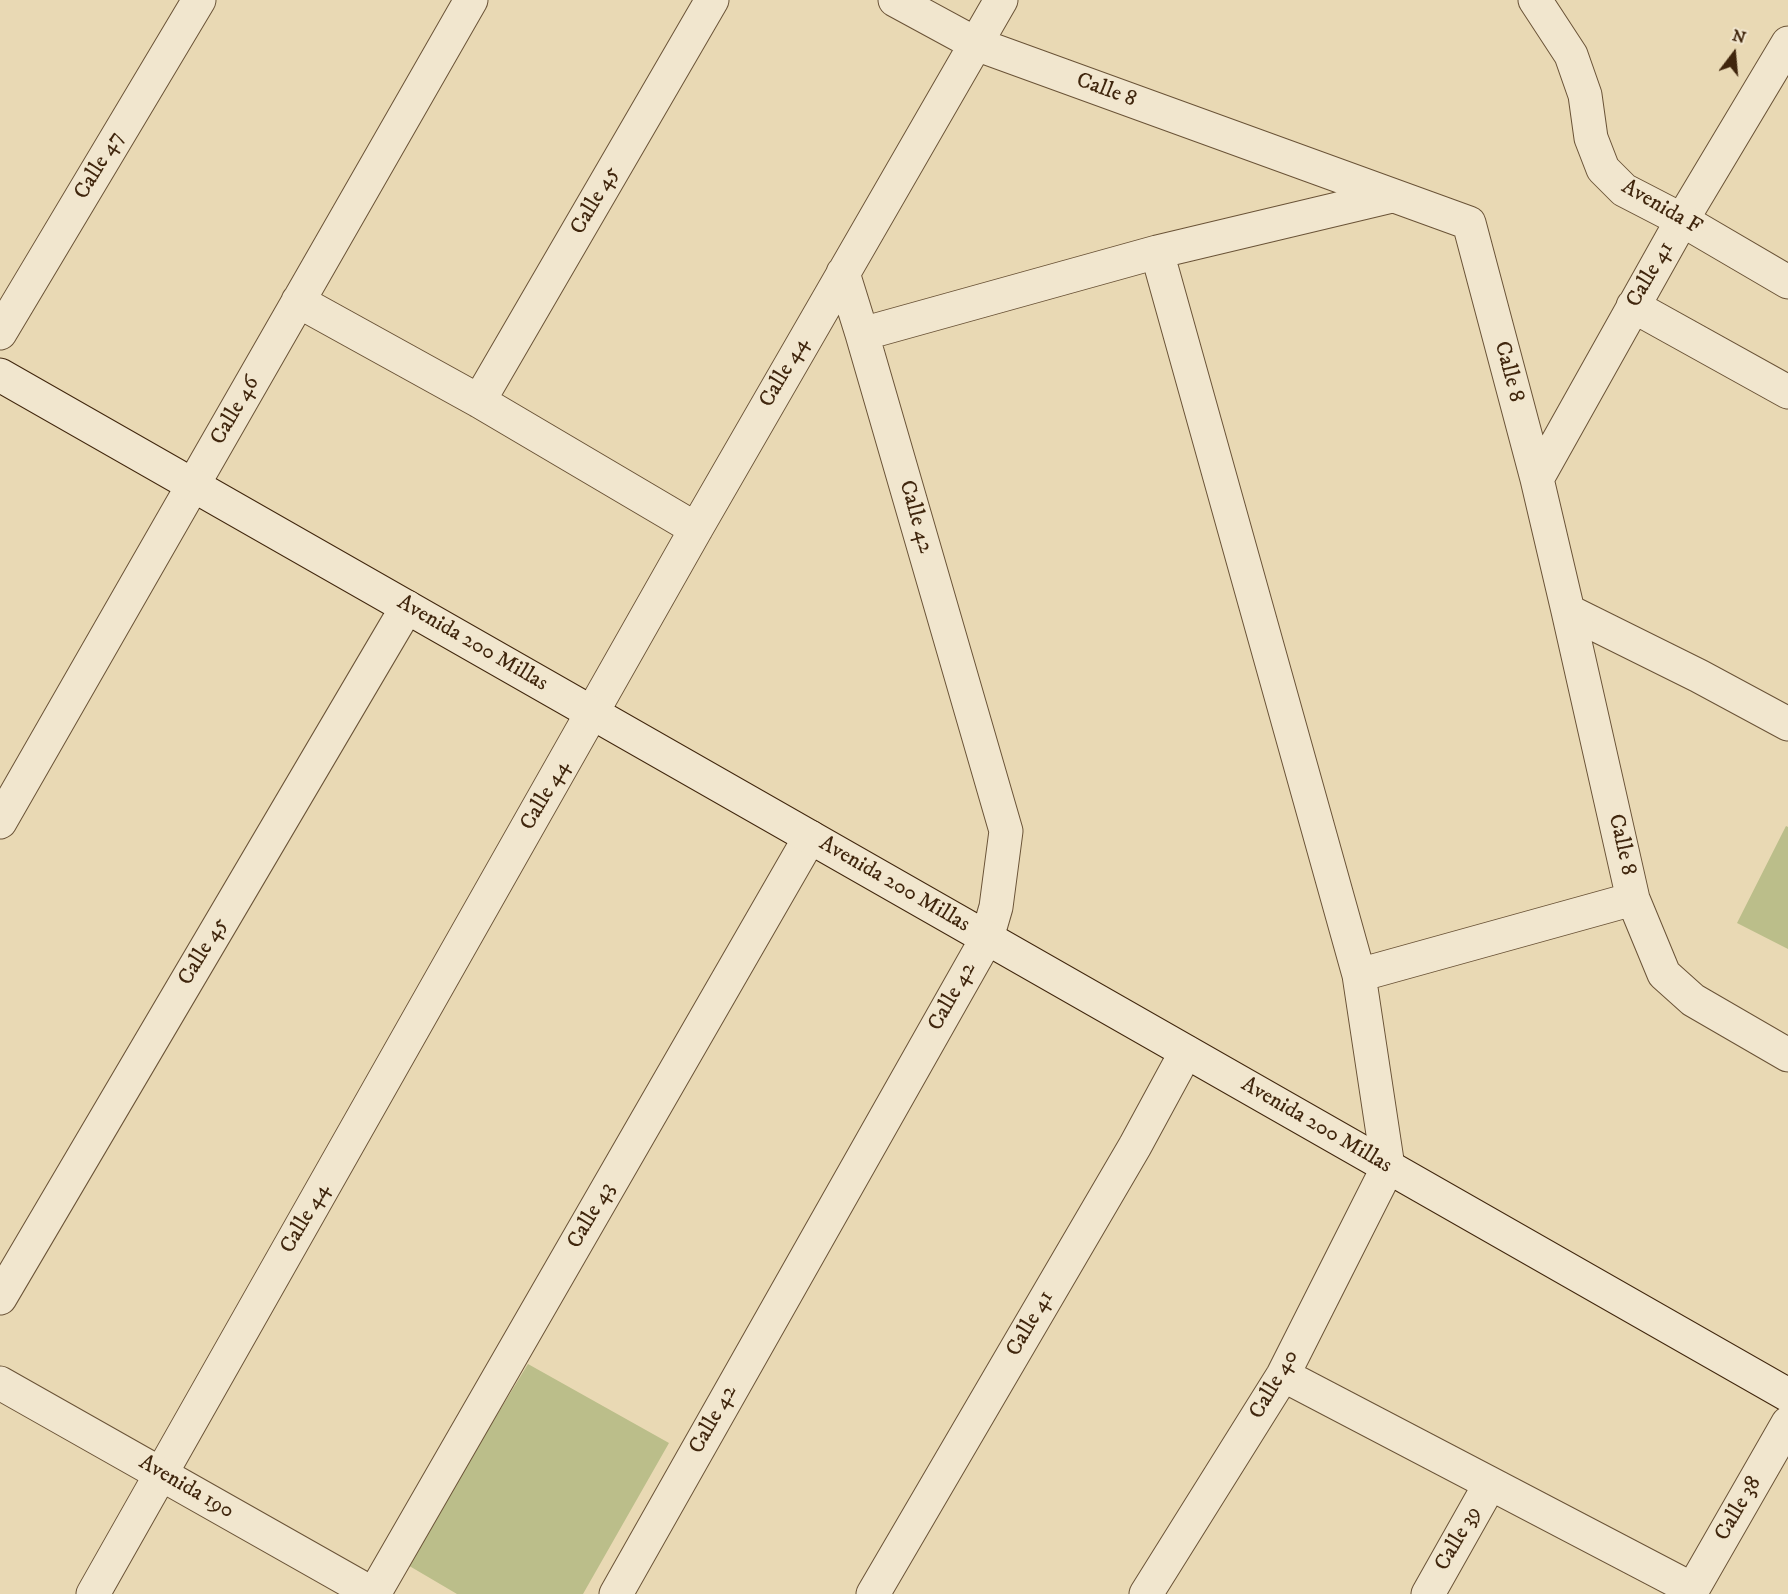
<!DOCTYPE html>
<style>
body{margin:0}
#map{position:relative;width:1788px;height:1594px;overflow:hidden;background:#e9d9b4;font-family:"IM FELL DW Pica",serif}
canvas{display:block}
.north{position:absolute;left:1704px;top:24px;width:60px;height:60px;-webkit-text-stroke:4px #f1e6ce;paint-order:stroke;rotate:16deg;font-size:16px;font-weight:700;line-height:24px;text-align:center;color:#40260d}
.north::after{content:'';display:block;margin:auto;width:21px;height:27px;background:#40260d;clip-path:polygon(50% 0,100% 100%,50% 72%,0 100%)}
</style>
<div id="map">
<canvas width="1788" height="1594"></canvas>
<div class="north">N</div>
</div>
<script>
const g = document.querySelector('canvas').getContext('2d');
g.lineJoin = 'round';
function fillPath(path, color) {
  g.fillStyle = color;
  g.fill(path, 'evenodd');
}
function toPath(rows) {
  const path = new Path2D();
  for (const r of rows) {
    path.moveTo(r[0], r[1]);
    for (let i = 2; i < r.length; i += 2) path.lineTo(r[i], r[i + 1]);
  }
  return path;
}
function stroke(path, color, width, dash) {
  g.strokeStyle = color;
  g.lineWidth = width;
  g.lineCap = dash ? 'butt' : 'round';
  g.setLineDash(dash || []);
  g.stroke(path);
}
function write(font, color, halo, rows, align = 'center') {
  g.font = font + ' "IM FELL DW Pica",serif';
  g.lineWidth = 4.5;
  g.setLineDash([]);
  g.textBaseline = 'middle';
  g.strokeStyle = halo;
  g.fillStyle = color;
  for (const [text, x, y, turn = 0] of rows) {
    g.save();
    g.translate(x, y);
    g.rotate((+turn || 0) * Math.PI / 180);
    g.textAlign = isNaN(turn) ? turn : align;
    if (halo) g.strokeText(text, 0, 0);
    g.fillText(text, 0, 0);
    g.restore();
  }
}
fillPath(toPath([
 [1786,826,1788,827,1788,949,1737,923],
 [528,1364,669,1443,583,1594,457,1594,406,1564]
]), '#bbbe8a');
const minor = toPath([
 [895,0,976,44,1469,223,1537,479,1568,611,1633,899,1664,974,1693,1000,1788,1055],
 [843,273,862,334,1006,831,996,907,987,938],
 [298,301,479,401,696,529],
 [1633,306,1788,392],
 [0,333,199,0],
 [862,334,1157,252],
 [479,401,712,0],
 [1537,479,1682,220,1788,43],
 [1568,611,1699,676,1788,724],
 [0,822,471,0],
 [1359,975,1633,899],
 [0,1298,407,607],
 [1283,1375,1692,1589],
 [93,1594,696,529,1001,0],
 [374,1594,810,837],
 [873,1594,1135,1146,1186,1052],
 [1146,1594,1283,1375,1388,1167,1359,975,1157,252,1392,196],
 [1428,1594,1490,1484],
 [1690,1594,1788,1423]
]);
const tertiary = toPath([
 [1535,0,1571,55,1585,95,1591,138,1603,169,1624,190,1682,220,1788,282],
 [0,1383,373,1594],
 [616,1594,987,938]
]);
const secondary = toPath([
 [0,375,1788,1395]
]);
stroke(minor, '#6a5337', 35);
stroke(tertiary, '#6a5337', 35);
stroke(secondary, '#40260d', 35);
stroke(minor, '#f1e6ce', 33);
stroke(tertiary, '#f1e6ce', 33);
stroke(secondary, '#f1e6ce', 33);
write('22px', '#40260d', '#f1e6ce', [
 ["Calle 8",1106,91,20],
 ["Calle 47",100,166,-59],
 ["Calle 45",596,201,-60],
 ["Avenida F",1661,208,30],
 ["Calle 41",1651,275,-60],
 ["Calle 8",1508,372,75],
 ["Calle 44",785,373,-60],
 ["Calle 46",236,411,-60],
 ["Calle 42",915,517,74],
 ["Avenida 200 Millas",472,644,30],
 ["Calle 44",546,796,-60],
 ["Calle 8",1621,845,77],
 ["Avenida 200 Millas",894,885,30],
 ["Calle 45",204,952,-59],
 ["Calle 42",953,997,-61],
 ["Avenida 200 Millas",1316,1126,30],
 ["Calle 43",592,1216,-60],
 ["Calle 44",306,1219,-60],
 ["Calle 41",1031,1324,-60],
 ["Calle 40",1275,1385,-60],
 ["Calle 42",714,1420,-61],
 ["Avenida 190",186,1488,30],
 ["Calle 38",1739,1509,-60],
 ["Calle 39",1459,1539,-60]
]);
</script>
